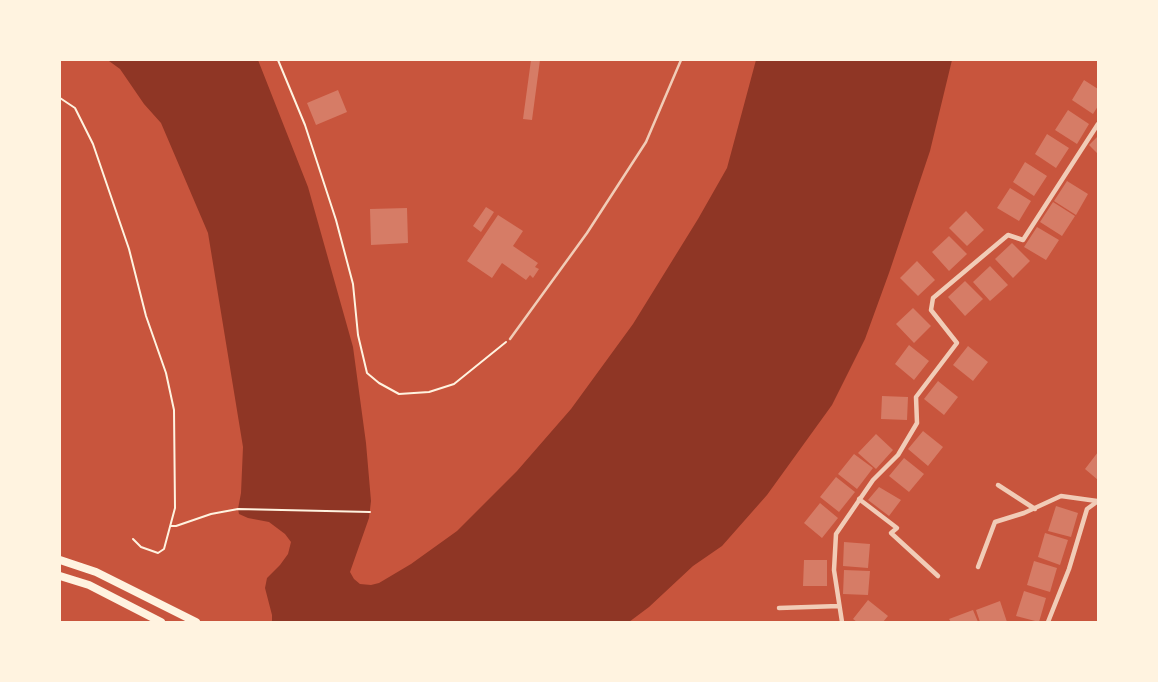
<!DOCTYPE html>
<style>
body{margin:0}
#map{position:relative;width:1158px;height:682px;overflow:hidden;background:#c8553d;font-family:"IBM Plex Sans",sans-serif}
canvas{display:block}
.frame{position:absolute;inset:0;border:61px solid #fff3e0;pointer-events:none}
</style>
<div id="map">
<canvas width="1158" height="682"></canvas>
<div class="frame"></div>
</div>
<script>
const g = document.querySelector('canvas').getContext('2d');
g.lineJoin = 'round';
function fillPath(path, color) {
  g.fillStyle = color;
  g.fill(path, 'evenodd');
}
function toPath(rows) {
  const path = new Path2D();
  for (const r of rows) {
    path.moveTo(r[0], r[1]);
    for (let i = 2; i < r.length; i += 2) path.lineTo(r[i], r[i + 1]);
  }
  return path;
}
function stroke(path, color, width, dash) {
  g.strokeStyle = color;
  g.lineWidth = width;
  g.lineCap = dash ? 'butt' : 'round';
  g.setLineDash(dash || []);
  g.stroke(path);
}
fillPath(toPath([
 [102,60,258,60,308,187,353,347,366,443,371,501,369,518,350,572,354,579,360,584,371,585,379,583,411,564,457,531,517,471,571,409,633,324,698,219,727,168,756,60,952,60,930,151,889,273,865,339,832,405,767,495,722,546,693,566,649,607,629,622,272,622,272,615,265,588,267,578,280,565,288,554,291,542,285,534,269,522,248,518,239,514,238,509,241,493,243,447,208,233,161,123,144,104,120,69,109,61]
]), '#8f3625');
fillPath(toPath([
 [531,60,540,60,532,120,523,119],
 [1084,80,1098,89,1098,106,1093,114,1072,100],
 [338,90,347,112,316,125,307,103],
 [1068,110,1089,124,1077,144,1055,130],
 [1047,134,1069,148,1056,168,1035,154],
 [1098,136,1098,154,1089,145],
 [1025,162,1047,176,1034,196,1013,182],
 [1067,181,1088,194,1076,215,1054,201],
 [1010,188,1031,201,1019,221,997,208],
 [1053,202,1075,216,1062,236,1040,222],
 [486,207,494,212,481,232,473,226],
 [407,208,408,243,371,245,370,209],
 [966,211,984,230,967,246,949,228],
 [498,215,523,231,513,246,538,263,535,267,539,269,533,278,530,275,526,280,502,263,492,278,467,261],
 [1037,227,1059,240,1046,260,1024,247],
 [949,236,967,254,949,271,932,252],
 [1012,243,1030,261,1013,278,995,259],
 [917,261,935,280,918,296,900,278],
 [990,266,1008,285,990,301,973,282],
 [965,281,983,299,965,316,948,297],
 [913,308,931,326,914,343,896,324],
 [909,345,929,361,914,380,895,364],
 [968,346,988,362,973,381,953,365],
 [938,381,958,397,944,415,924,399],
 [882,396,908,397,907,420,881,419],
 [923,431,943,447,928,466,908,449],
 [876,434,893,450,876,469,858,453],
 [1098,452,1098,480,1085,469],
 [854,454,873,468,857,489,838,474],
 [904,458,924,474,909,492,889,476],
 [836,477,855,492,839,512,820,497],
 [879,487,901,500,889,516,868,500],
 [820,503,838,518,822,538,804,523],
 [1056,506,1078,513,1071,537,1048,531],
 [1045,533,1068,540,1060,565,1038,557],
 [844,542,870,544,868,568,843,566],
 [804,560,827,560,827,586,803,586],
 [1034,561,1057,568,1050,592,1027,585],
 [844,570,870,571,868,595,843,594],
 [1024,591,1046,598,1039,622,1016,616],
 [868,600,888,616,883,622,857,622,853,619],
 [1000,601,1007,622,980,622,976,610],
 [973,610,978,622,951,622,949,619]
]), '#d67c66');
stroke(toPath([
 [278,60,305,125,336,220,353,284,358,335,367,373,379,383,399,394,429,392,454,384,506,342],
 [60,98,75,108,93,144,129,249,146,316,166,373,174,410,175,508,164,549,158,553,141,547,133,539],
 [171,526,176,526,211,514,238,509,370,512]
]), '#fff3e0', 2);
stroke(toPath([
 [510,339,587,233,646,142,681,60]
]), '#f1ccb7', 2.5);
stroke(toPath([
 [998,485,1035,509],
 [859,499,897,528,891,533,938,576],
 [978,567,995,522,1024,513,1061,496,1097,501],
 [779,608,839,606],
 [842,622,834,570,836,534,873,480,898,455,917,423,916,397,957,343,931,310,933,298,1008,235,1023,240,1098,124],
 [1048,622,1069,569,1087,509,1098,501]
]), '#f1ccb7', 4.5);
stroke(toPath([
 [60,560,96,572,196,622],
 [60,576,89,585,161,622]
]), '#fff3e0', 8);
</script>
